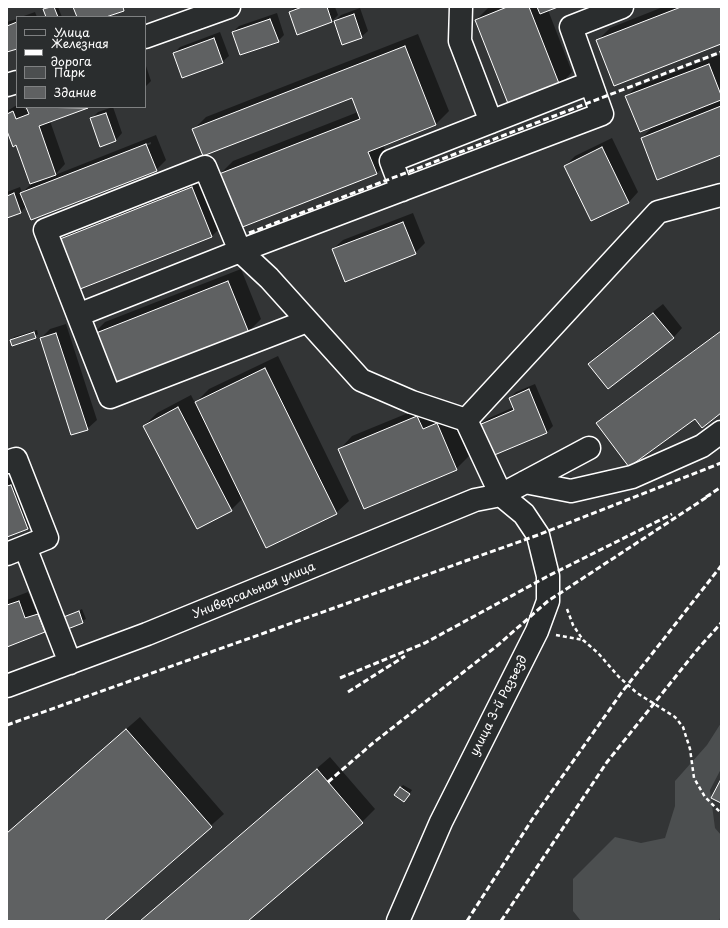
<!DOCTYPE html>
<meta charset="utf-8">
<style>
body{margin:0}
#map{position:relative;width:728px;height:928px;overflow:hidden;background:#333536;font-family:"Playpen Sans",sans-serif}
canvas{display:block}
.frame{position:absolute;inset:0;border:8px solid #fff;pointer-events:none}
.legend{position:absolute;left:16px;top:16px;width:130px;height:92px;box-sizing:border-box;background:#2a2d2e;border:1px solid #7f8182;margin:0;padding:5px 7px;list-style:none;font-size:12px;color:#fff}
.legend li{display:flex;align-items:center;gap:8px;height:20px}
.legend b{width:20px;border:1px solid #7f8182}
</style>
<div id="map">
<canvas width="728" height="928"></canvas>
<div class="frame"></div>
<ul class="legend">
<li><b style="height:5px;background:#2a2d2e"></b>Улица</li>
<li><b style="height:5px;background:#fff"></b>Железная дорога</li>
<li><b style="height:11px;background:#4c4f50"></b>Парк</li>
<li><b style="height:11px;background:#5f6162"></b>Здание</li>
</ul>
</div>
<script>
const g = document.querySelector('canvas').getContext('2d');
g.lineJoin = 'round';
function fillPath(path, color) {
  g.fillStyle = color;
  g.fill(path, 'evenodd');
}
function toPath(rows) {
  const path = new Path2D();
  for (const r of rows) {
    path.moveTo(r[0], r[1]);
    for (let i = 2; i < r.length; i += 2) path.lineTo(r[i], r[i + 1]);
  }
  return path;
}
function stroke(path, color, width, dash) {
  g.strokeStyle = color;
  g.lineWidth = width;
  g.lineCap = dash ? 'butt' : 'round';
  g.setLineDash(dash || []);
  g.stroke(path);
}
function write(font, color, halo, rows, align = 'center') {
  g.font = font + ' "Playpen Sans",sans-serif';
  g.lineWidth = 3;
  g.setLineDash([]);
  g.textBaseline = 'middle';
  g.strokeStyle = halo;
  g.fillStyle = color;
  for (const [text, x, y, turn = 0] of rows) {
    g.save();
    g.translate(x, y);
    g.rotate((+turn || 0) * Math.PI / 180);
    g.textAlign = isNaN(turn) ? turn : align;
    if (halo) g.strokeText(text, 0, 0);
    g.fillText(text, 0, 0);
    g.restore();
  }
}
fillPath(toPath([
 [721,723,721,769,710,790,715,828,721,835,721,915,719,921,581,921,573,911,573,879,615,837,641,843,665,838,675,806,675,781,707,745]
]), '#4c4f50');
fillPath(toPath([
 [47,7,58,7,62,17,47,17,45,10],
 [295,7,299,7,296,10,305,7,335,7,338,15,332,21,290,12],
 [489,7,555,7,548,10,572,72,560,85,476,20],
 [663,7,721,7,721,43,597,41,610,28],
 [360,8,368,31,361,37,335,21,341,15],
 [35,12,37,17,21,17],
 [277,13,284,35,278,41,233,32,239,26],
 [17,19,17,48,7,51,7,22],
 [220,32,229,56,222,62,174,53,180,47],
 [418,34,449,111,436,124,383,145,389,161,376,174,220,174,233,161,358,112,352,97,194,129,206,117],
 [719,55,721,58,721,153,642,138,654,125,626,97,636,87],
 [145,63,151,81,145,87],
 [17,105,17,107,24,107,25,110,28,109,27,107,88,107,50,121,65,164,55,175,156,135,166,160,156,170,26,206,21,212,7,217,7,192,20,187,22,193,31,184,17,144,9,133,7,134,7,111],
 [151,142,151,144,32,190,32,188],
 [113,107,122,133,116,140,100,145,91,119,98,112],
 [612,138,638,192,629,202,592,220,565,166,575,156],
 [205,175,224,224,211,237,56,241,69,228],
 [413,213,425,243,415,253,333,249,343,240],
 [241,269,261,319,248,332,92,335,105,322],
 [663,304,682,328,673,338,589,364,599,354],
 [66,324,97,420,87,429,41,338,50,329],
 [37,330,38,334,35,337,11,340,14,337],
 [721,330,721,412,695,417,597,423],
 [278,356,349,501,336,513,243,498,231,510,198,528,144,426,157,413,191,395,195,403,209,389],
 [535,384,553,426,547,432,480,425,487,419,514,407,510,398,516,392],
 [430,404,450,411,469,456,456,469,340,449,352,436],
 [24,473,40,515,28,528,7,536,7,479],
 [28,592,35,609,48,605,54,621,45,631,7,646,7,600],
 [82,609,86,619,66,629,62,619],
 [140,717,224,814,103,921,7,921,7,833],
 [330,757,375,809,362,822,247,921,140,921],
 [403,785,412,790,407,798,400,788]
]), '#0007');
const building = toPath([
 [51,7,54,7,58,17,46,17,43,9,51,7],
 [73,7,123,7,124,11,106,17,77,17,73,7],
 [302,7,327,7,332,22,297,35,289,12,302,7],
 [507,7,529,7,560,86,509,106,475,20,507,7],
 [537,7,558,7,540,14,537,7],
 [681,7,721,7,721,44,614,86,596,40,681,7],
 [354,14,362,38,342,45,334,21,354,14],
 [270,19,279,42,240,55,232,32,270,19],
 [17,22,17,49,7,52,7,26,17,22],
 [214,38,223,63,182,78,173,53,214,38],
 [405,46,436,125,368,152,377,174,240,228,219,174,360,119,352,98,203,156,192,129,405,46],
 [709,64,721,95,721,100,640,132,625,96,709,64],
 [721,106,721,155,657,180,641,138,721,106],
 [26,107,88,108,39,126,56,175,30,184,16,145,13,147,7,131,7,114,13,111,16,119,29,114,26,107],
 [106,113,116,141,100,147,90,118,106,113],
 [146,144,157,171,31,220,20,193,146,144],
 [602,147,629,203,591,221,564,166,602,147],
 [192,187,212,237,75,291,55,241,192,187],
 [14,193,21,213,7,218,7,196,14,193],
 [403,222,416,254,345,282,332,249,403,222],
 [228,281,249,333,112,386,91,335,228,281],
 [653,313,674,338,608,389,588,364,653,313],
 [721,331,721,413,702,428,695,419,629,467,596,423,721,331],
 [34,332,36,338,12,346,10,340,34,332],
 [56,333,88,430,71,435,40,338,56,333],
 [265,368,337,514,266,548,195,402,265,368],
 [529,389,547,433,492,456,479,425,514,410,509,398,529,389],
 [178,407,232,511,197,529,143,426,178,407],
 [417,416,423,429,437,423,457,470,364,509,338,449,417,416],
 [11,485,28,529,7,537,7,486,11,485],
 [19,601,25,618,38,614,45,632,7,647,7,605,19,601],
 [79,611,83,623,65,630,61,618,79,611],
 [126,729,212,827,104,921,7,921,7,833,126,729],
 [317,769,363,823,248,921,140,921,317,769],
 [721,779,721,803,711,798,721,779],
 [400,787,410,794,404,802,394,795,400,787]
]);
fillPath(building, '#5f6162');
stroke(building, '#fff', 1);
const minor = toPath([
 [461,7,460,41,491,122],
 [145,37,229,7],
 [7,85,17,82],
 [402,190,391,161,590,83],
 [78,315,240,251,602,114,571,27,622,7],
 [307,321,110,397,45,230,205,167,240,251,269,278,361,380,412,402,466,420,501,495,524,514,538,535,548,576,548,601,537,631,441,822,398,921],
 [466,420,658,212,721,195],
 [7,462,16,459,47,538,7,554],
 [525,482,571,491,632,477,702,446,721,432],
 [25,547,70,663],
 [7,686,147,634,475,500,501,495,589,448]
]);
stroke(minor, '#fff', 25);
stroke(toPath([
 [567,609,573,625,583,640,598,653,619,677,637,693,675,717,683,727,690,749,694,778,705,797,721,813],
 [556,635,583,640]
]), '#fff', 2.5, [4, 3]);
stroke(minor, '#2a2d2e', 22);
stroke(toPath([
 [249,233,721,52],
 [706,497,721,487],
 [340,678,425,643,548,576,672,514],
 [348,692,405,656],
 [7,725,538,535,721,463],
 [328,782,373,743,498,645,548,601,710,495],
 [467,921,535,815,622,692,721,566],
 [501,921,607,762,697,650,721,623]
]), '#fff', 3, [6, 3]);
write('12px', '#fff', '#2a2d2e', [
 ["Универсальная улица",254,591,-22],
 ["улица 3-й Разъезд",499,706,-63]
]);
</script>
